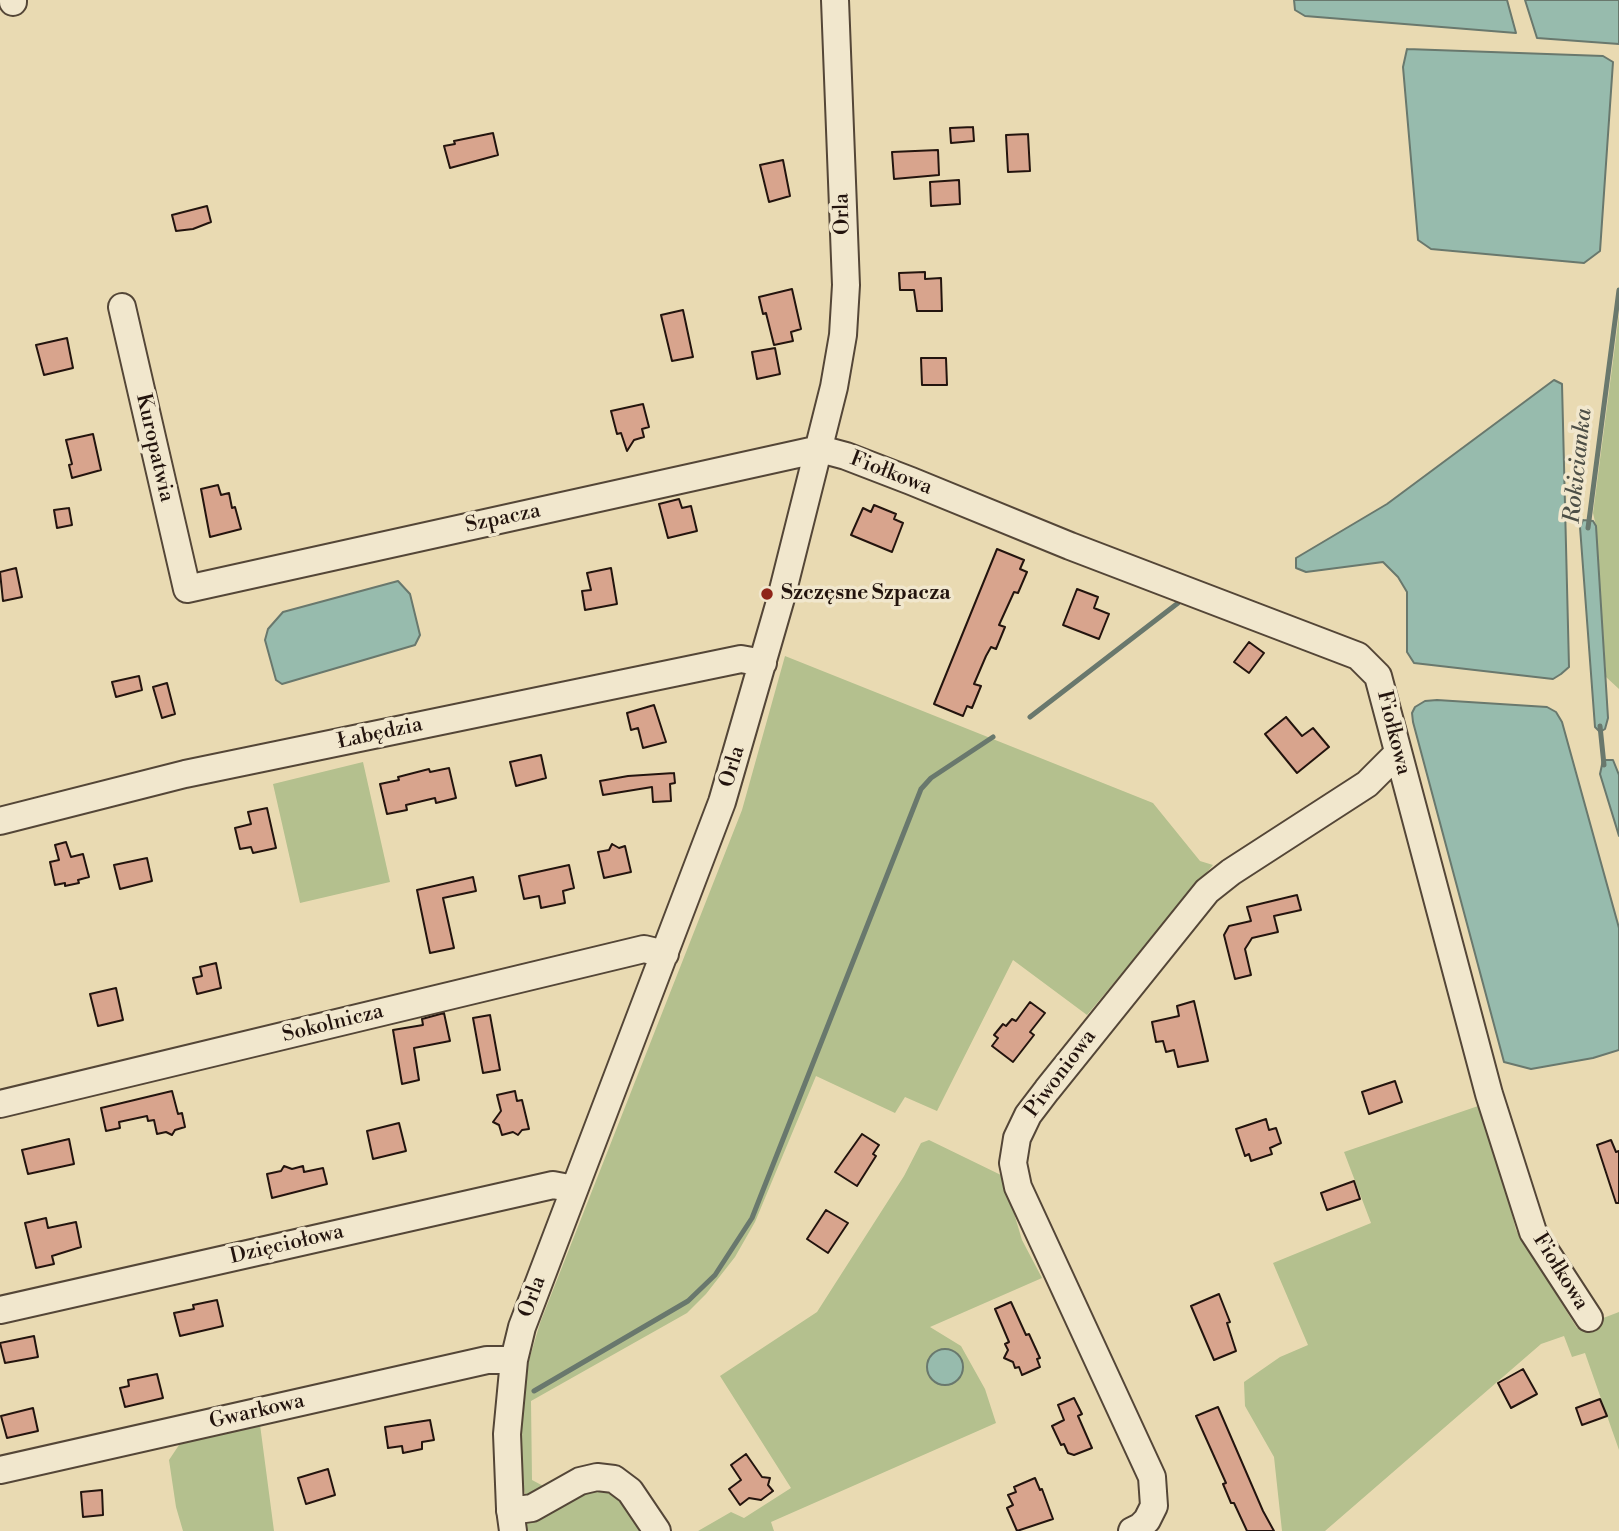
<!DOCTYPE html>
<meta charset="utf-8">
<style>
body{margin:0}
canvas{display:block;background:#e9dab2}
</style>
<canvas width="1619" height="1531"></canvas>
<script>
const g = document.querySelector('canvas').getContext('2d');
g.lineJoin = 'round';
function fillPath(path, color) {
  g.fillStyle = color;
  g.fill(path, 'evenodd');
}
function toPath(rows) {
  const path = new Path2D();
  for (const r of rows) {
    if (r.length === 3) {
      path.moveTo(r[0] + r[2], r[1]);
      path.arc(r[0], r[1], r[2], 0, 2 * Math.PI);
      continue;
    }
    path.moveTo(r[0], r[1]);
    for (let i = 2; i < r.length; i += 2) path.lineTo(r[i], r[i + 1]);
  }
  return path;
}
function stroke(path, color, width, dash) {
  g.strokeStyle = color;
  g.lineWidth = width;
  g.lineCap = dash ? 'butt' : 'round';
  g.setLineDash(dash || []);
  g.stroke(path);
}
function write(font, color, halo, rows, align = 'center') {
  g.font = font + ' "Libre Bodoni",serif';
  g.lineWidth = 7;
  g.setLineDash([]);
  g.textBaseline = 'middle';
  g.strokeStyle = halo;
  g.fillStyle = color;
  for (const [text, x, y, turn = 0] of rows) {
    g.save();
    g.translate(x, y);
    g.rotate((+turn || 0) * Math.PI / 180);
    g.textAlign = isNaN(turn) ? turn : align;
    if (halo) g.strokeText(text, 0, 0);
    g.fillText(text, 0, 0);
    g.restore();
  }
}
fillPath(toPath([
 [1619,315,1619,689,1606,677,1596,526,1593,513],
 [785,656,1153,803,1200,861,1213,865,1087,1015,1013,960,937,1111,905,1097,895,1113,816,1076,755,1222,735,1257,706,1294,687,1313,531,1401,532,1480,547,1488,527,1502,517,1460,527,1367,540,1323,742,810],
 [363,762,390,882,300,903,273,784],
 [1484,1104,1516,1230,1577,1328,1619,1312,1619,1450,1585,1353,1572,1357,1564,1336,1541,1344,1325,1531,1282,1531,1274,1457,1245,1406,1244,1382,1280,1357,1308,1345,1273,1263,1371,1223,1344,1152],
 [929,1140,1003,1176,1022,1240,1042,1278,930,1327,961,1346,985,1389,996,1423,771,1522,774,1531,698,1531,731,1512,744,1518,791,1488,720,1376,817,1312,904,1176,921,1143],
 [259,1417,274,1531,183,1531,176,1507,169,1460,189,1430],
 [612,1484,644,1531,521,1531,525,1520,588,1486]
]), '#b4c08e');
const water = toPath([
 [1294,0,1507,0,1516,33,1305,16,1295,10,1294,0],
 [1525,0,1619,0,1619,44,1537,38,1525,0],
 [1407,49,1603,56,1613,62,1600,251,1584,263,1431,249,1418,240,1403,67,1407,49],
 [1554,380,1562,384,1569,667,1561,674,1553,679,1414,663,1407,652,1407,592,1398,577,1383,562,1306,572,1296,568,1296,558,1387,504,1554,380],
 [1583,520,1593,521,1596,526,1608,718,1605,729,1600,732,1595,727,1580,527,1583,520],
 [398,581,410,594,420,635,415,645,282,684,276,680,265,640,268,629,283,612,398,581],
 [1437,700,1547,707,1556,712,1562,722,1619,928,1619,1050,1593,1058,1531,1069,1504,1062,1413,722,1412,713,1415,707,1425,701,1437,700],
 [1603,760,1613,760,1619,775,1619,836,1600,774,1603,760],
 [945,1367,18]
]);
fillPath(water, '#97bbad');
stroke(water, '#69786d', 2);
stroke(toPath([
 [1588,528,1619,290],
 [1030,717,1178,603],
 [1600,726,1604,765],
 [534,1391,688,1301,715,1275,752,1218,921,789,931,778,993,737]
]), '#69786d', 5);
const building = toPath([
 [973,127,974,141,951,143,950,128,973,127],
 [493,133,498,155,450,168,444,146,455,144,454,141,493,133],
 [1028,134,1030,171,1008,172,1006,135,1028,134],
 [938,150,939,175,894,179,892,152,938,150],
 [783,160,790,196,769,202,760,165,783,160],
 [959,180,960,204,931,206,930,182,959,180],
 [207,206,211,222,193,229,176,231,172,215,207,206],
 [925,272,925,279,941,278,942,311,917,311,914,290,900,290,899,273,925,272],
 [792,289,801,329,791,332,793,341,774,345,766,313,763,314,759,297,792,289],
 [683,310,693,357,672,361,661,315,683,310],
 [67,338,73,368,44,375,36,345,67,338],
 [775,348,780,374,757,379,752,352,775,348],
 [921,358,946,358,947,385,922,385,921,358],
 [643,404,649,427,642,429,644,437,634,440,627,451,621,433,617,434,611,411,643,404],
 [93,434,101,470,72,478,69,465,72,464,66,440,93,434],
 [218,485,221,495,229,493,232,508,235,507,241,529,210,537,201,489,218,485],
 [679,499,682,508,691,506,697,531,668,538,659,504,679,499],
 [874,505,896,514,894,519,903,523,892,552,851,535,863,508,871,512,874,505],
 [69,508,72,525,57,528,54,510,69,508],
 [997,549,1024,560,1020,569,1027,572,1018,593,1014,592,999,625,1005,627,996,649,991,647,986,656,974,684,981,686,972,708,967,706,963,716,934,704,997,549],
 [16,568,22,597,3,601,0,572,16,568],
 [611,568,617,604,585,610,582,591,591,590,587,573,611,568],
 [1077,589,1098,597,1094,608,1109,614,1099,639,1063,625,1077,589],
 [1249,642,1264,653,1249,673,1234,662,1249,642],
 [139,676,142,690,116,697,112,682,139,676],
 [167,683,175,714,162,718,153,687,167,683],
 [654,705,666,742,643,748,638,728,631,730,627,713,654,705],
 [1286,717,1302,736,1313,728,1329,747,1297,773,1265,734,1286,717],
 [541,755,546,778,516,786,510,762,541,755],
 [449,768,456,798,436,803,435,798,406,805,407,810,387,814,380,784,399,780,398,777,429,769,430,772,449,768],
 [674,773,675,783,670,784,671,801,653,802,652,787,603,795,600,781,628,776,674,773],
 [267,808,276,848,253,853,251,847,240,849,235,828,251,824,248,812,267,808],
 [66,842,71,857,83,854,89,877,78,880,79,883,65,886,65,883,55,885,50,862,59,860,55,845,66,842],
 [612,844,619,848,625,846,631,872,604,878,598,852,609,850,612,844],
 [147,858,152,881,120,889,114,865,147,858],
 [569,865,574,888,563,891,565,903,541,908,539,896,524,899,519,876,569,865],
 [473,877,476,891,443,898,454,948,430,953,417,890,473,877],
 [1297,895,1301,910,1274,916,1278,932,1252,938,1245,949,1251,975,1235,979,1224,935,1229,926,1251,921,1247,907,1297,895],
 [216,963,221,988,197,994,193,978,202,976,200,967,216,963],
 [116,988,123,1020,98,1026,90,994,116,988],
 [1194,1001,1208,1061,1178,1067,1174,1050,1166,1052,1163,1041,1156,1042,1152,1022,1179,1016,1177,1006,1194,1001],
 [1030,1002,1045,1013,1030,1032,1034,1035,1013,1062,992,1046,998,1038,994,1035,1003,1024,1006,1026,1012,1019,1016,1021,1030,1002],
 [444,1013,450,1041,414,1048,419,1080,402,1084,393,1030,423,1025,422,1019,444,1013],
 [490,1015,500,1070,483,1073,473,1018,490,1015],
 [1395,1081,1402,1102,1369,1114,1362,1092,1395,1081],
 [172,1091,178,1114,182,1113,185,1127,175,1130,172,1135,166,1132,157,1134,154,1120,148,1121,147,1116,119,1122,120,1128,106,1131,101,1108,172,1091],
 [515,1091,517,1101,522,1100,529,1129,522,1130,518,1135,513,1132,502,1135,499,1125,493,1122,501,1111,497,1095,515,1091],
 [1266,1119,1269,1130,1276,1128,1281,1143,1270,1148,1272,1154,1251,1161,1249,1154,1245,1156,1236,1129,1266,1119],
 [399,1123,406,1151,373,1159,367,1131,399,1123],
 [862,1134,879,1145,873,1154,876,1156,857,1186,835,1172,862,1134],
 [69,1139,74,1164,28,1174,22,1150,69,1139],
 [1611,1140,1616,1152,1619,1151,1619,1203,1616,1203,1597,1145,1611,1140],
 [284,1166,292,1169,303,1166,304,1172,323,1168,327,1184,272,1198,267,1174,281,1171,284,1166],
 [1354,1181,1360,1199,1327,1210,1321,1193,1354,1181],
 [826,1210,848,1223,828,1253,807,1239,826,1210],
 [46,1218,48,1228,76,1222,81,1247,52,1256,54,1264,36,1268,25,1223,46,1218],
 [1219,1294,1230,1322,1227,1323,1236,1351,1214,1360,1191,1306,1219,1294],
 [217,1300,223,1326,180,1336,174,1313,194,1309,193,1305,217,1300],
 [1011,1302,1026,1335,1029,1334,1040,1358,1037,1359,1040,1367,1022,1375,1019,1367,1015,1368,1013,1362,1004,1358,1008,1350,1005,1344,1009,1342,995,1309,1011,1302],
 [34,1336,38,1357,5,1363,0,1343,34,1336],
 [1523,1369,1537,1394,1511,1408,1498,1383,1523,1369],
 [157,1374,163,1398,125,1407,120,1388,129,1386,128,1380,157,1374],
 [1074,1398,1082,1414,1078,1416,1092,1448,1074,1455,1068,1453,1064,1444,1061,1445,1052,1426,1064,1420,1058,1405,1074,1398],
 [1600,1399,1607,1416,1582,1425,1576,1408,1600,1399],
 [1218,1407,1263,1511,1274,1531,1247,1531,1234,1503,1231,1503,1223,1484,1226,1483,1196,1416,1218,1407],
 [33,1408,38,1431,7,1438,1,1416,33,1408],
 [430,1420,434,1440,422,1442,422,1449,403,1453,402,1446,388,1448,385,1427,430,1420],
 [746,1454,762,1477,770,1478,768,1485,773,1491,761,1500,749,1498,740,1505,729,1489,741,1480,731,1465,746,1454],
 [328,1469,335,1495,306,1504,298,1478,328,1469],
 [1035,1478,1040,1490,1042,1489,1053,1519,1017,1531,1007,1508,1013,1505,1008,1495,1016,1492,1014,1487,1035,1478],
 [102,1490,103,1515,83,1517,81,1492,102,1490]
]);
fillPath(building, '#d8a48d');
stroke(building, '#23140e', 2);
const minor = toPath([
 [13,0,13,2],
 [122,307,187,589,820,449,846,456,911,481,1070,546,1358,656,1378,676,1489,1094,1533,1232,1589,1318],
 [0,821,185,774,741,659,763,663],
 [0,1104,644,949,665,954],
 [0,1310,553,1185,574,1189],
 [0,1470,487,1360,514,1360],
 [510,1511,532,1508,580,1481,597,1477,614,1479,630,1491,657,1531],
 [513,1531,510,1509,507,1434,514,1360,522,1327,722,802,781,598,834,387,843,335,846,285,835,0],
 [1132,1531,1140,1527,1147,1520,1154,1506,1152,1477,1018,1187,1013,1163,1017,1138,1028,1115,1047,1090,1207,891,1231,872,1367,784,1397,754]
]);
stroke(minor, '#544637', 30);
stroke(minor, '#f1e7cd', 26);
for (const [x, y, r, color] of [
 [767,594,7,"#8f2418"]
]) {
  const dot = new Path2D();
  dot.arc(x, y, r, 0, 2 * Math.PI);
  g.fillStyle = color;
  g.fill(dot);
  stroke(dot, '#f1e7cd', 2.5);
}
write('21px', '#23140e', '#f1e7cd', [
 ["Orla",843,214,-92],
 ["Kuropatwia",154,448,77],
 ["Fiołkowa",891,474,21],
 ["Szpacza",503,519,-12],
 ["Fiołkowa",1393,733,76],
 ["Łabędzia",380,734,-12],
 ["Orla",733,767,-73],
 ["Sokolnicza",333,1024,-14],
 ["Piwoniowa",1061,1074,-53],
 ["Dzięciołowa",287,1245,-13],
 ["Fiołkowa",1560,1272,58],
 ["Orla",533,1297,-70],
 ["Gwarkowa",257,1412,-13]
]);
write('bold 21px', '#23140e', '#f1e7cd', [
 ["Szczęsne Szpacza",781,594]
], 'left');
write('italic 23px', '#4c4e46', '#f1e7cd', [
 ["Rokicianka",1579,466,-84]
]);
</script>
